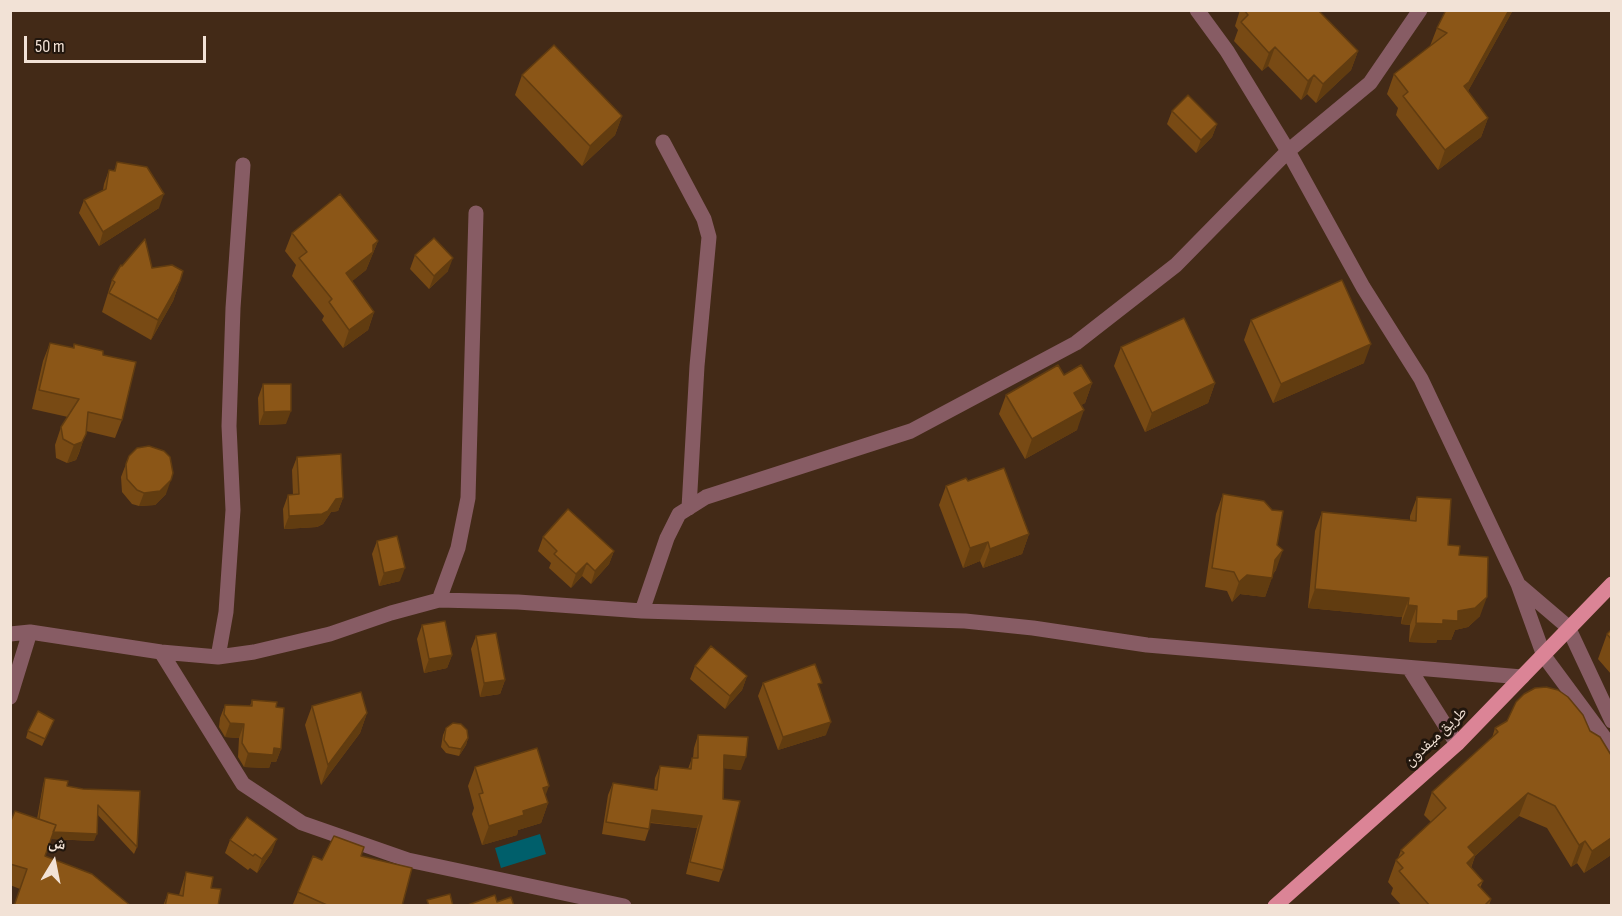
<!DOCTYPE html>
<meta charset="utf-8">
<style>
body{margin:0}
#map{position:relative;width:1622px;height:916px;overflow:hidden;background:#432a17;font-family:"Sofia Sans Condensed","Noto Naskh Arabic",sans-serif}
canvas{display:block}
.frame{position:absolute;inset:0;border:12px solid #f2e2d6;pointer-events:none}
.north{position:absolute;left:24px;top:832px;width:60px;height:60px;-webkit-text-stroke:4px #21160d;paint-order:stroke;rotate:10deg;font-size:16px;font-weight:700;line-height:24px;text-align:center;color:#f2e2d6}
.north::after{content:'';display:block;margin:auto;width:21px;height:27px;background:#f2e2d6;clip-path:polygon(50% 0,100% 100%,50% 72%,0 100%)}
.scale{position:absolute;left:24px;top:36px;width:182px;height:27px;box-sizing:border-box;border:3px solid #f2e2d6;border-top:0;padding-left:8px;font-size:18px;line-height:21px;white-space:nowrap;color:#f2e2d6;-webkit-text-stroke:4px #21160d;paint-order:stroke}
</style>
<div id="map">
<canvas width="1622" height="916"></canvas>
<div class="frame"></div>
<div class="north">ش</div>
<div class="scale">50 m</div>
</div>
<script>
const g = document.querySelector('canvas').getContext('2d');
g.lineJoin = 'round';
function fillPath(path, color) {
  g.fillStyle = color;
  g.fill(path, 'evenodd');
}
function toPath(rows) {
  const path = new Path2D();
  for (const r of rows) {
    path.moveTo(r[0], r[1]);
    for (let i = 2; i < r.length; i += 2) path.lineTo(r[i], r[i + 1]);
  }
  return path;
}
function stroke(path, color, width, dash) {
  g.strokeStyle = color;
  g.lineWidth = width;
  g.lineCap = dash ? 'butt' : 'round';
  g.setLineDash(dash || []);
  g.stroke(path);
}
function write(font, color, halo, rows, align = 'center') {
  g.font = font + ' "Sofia Sans Condensed","Noto Naskh Arabic",sans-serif';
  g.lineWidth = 6;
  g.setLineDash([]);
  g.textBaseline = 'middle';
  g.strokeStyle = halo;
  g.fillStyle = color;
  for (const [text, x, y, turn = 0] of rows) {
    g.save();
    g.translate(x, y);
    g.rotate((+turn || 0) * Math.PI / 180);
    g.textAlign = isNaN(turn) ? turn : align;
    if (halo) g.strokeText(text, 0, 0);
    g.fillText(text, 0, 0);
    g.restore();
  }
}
fillPath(toPath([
 [540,834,546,854,501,868,495,848]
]), '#005f6b');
stroke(toPath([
 [1197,10,1227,51,1288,151,1363,287,1421,379,1518,584,1544,656,1612,748],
 [663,142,704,219,709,237,697,366,689,508],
 [1520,586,1568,627,1612,721],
 [439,600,458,548,468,498,476,213],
 [642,611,667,538,679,514,706,497,911,431,1076,343,1176,265,1288,151,1370,83,1420,10],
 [10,634,30,632,161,652,218,657,254,652,330,634,391,613,439,600,518,602,642,611,965,621,1033,628,1147,645,1522,677],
 [161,652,243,784,302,823,408,860,624,906],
 [218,657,226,612,233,510,229,426,233,308,243,165],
 [1409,668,1457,744],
 [10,697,30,632]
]), '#875c64', 15);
stroke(toPath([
 [1275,906,1457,744,1612,584]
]), '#db8496', 15);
fillPath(toPath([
 [1240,10,1318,10,1358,51,1351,70,1316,103,1307,94,1301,100,1268,66,1262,71,1234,41,1238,30,1235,26],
 [1446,10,1513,10,1468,91,1488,118,1481,137,1438,170,1396,115,1398,108,1387,94,1394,74,1430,46,1437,28],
 [522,75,622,116,615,135,582,166,515,95],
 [1172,111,1217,124,1212,137,1196,153,1167,124],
 [117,162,159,208,99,246,79,213,84,200,103,190,104,184,109,170,114,171],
 [292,233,378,241,366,270,352,281,374,312,368,330,343,348,322,320,324,316,292,276,296,265,285,251],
 [415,255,448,271,429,289,410,269],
 [122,266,152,268,180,281,173,301,151,340,102,312,112,280],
 [1251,320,1364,363,1273,403,1244,340],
 [50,343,73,348,74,344,103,355,122,420,115,438,86,431,79,453,76,460,67,463,56,458,55,445,61,427,68,417,32,409,43,361],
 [1121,347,1215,383,1208,403,1145,432,1114,366],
 [1064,375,1092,383,1085,403,1081,405,1077,430,1025,459,999,414,1006,395],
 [263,384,286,424,259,425,258,398],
 [297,457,343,498,338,511,331,512,323,524,317,527,284,529,283,509,288,495,293,495,292,470],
 [126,464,166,494,155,505,139,506,132,504,122,492,121,477],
 [968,481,1029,534,1022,554,983,568,980,561,963,568,939,505,946,486],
 [1223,494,1277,545,1276,570,1273,574,1265,597,1240,594,1232,602,1227,591,1205,587,1216,514],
 [1417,497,1448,545,1459,555,1480,616,1468,627,1455,630,1451,640,1437,640,1436,643,1409,642,1410,625,1401,624,1402,617,1308,608,1315,531,1322,512,1410,520,1410,516],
 [543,537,614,551,609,564,591,584,582,576,571,588,549,568,551,563,538,551],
 [377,541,400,581,379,586,372,554],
 [422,625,452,655,447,668,424,673,417,639],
 [1611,630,1611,674,1598,659,1607,634],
 [476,636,505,680,500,694,480,697,471,649],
 [695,666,747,676,742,690,725,709,690,679],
 [763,683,826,735,778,750,758,696],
 [252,700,281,749,276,762,271,762,269,768,244,767,238,757,239,738,225,737,219,727,220,718,225,705,250,706],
 [312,706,367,713,360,733,321,785,305,725],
 [54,720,42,746,26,738,28,731],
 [446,728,468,738,466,745,459,756,446,753,441,747,443,735],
 [1495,728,1611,855,1584,873,1577,863,1571,867,1547,828,1519,816,1475,856,1471,868,1483,881,1480,888,1491,899,1489,906,1402,906,1391,894,1393,888,1388,882,1396,860,1398,858,1401,850,1431,822,1424,815,1432,792,1492,738],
 [698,735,741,770,724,768,723,870,719,882,686,874,697,828,650,823,649,829,645,841,602,834,608,795,613,783,654,790,655,778,660,766,688,769,692,758,693,758,694,748],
 [475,767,545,795,548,803,541,823,518,830,517,835,482,845,472,814,474,808,468,786],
 [45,778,67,786,83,789,137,847,134,854,97,814,94,841,51,839,20,889,10,885,10,823,37,819,43,785],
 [230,840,272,852,257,873,250,868,248,870,225,853],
 [361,856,402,906,297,906,293,904,298,892,322,860],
 [186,872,211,888,218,906,163,906,168,893,179,895]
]), '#784a14');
fillPath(toPath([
 [1509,10,1513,10,1462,102,1464,86],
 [1275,47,1268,66,1262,71,1269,53],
 [1358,51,1351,70,1316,103,1323,84],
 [1314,75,1307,94,1301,100,1308,81],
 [622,116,615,135,582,166,590,146],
 [1488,118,1481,137,1438,170,1445,150],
 [1217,124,1212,137,1196,153,1201,140],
 [164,194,159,208,99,246,103,232],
 [378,241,366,270,340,291,346,273,373,245],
 [453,258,448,271,429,289,434,276],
 [180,281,173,301,151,340,158,320],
 [374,312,368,330,343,348,349,330],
 [1371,344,1364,363,1273,403,1281,384],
 [1092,383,1085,403,1067,413,1074,393],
 [1215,383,1208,403,1145,432,1152,413],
 [1084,410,1077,430,1025,459,1032,439],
 [291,411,286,424,259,425,264,412],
 [86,434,76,460,67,463,74,445],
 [171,480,166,494,155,505,139,506,144,493],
 [343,498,338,511,331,512,323,524,317,527,284,529,289,516,336,499],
 [1029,534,1022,554,983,568,990,549],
 [988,542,980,561,963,568,970,548],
 [1283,550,1276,570,1270,577,1272,578,1265,597,1240,594,1232,602,1239,582,1247,575,1275,560],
 [614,551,609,564,591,584,595,571],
 [587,563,582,576,571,588,576,574],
 [405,568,400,581,379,586,384,573],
 [1315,589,1409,598,1402,617,1308,608],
 [1487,597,1480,616,1468,627,1455,630,1451,640,1437,640,1436,643,1409,642,1416,623,1443,620,1458,611],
 [1408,605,1417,606,1410,625,1401,624],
 [452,655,447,668,424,673,429,659],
 [747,676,742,690,725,709,730,696],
 [505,680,500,694,480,697,484,683],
 [367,713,360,733,321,785,328,765],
 [831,722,826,735,778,750,783,737],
 [230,723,244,724,239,738,225,737],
 [468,738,466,745,459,756,461,749],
 [274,748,281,749,276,762,271,762,269,768,244,767,248,753],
 [724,755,746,757,741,770,720,768],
 [549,786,542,805,548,803,541,823,518,830,517,835,482,845,489,826,523,811,543,788],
 [1528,793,1519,816,1475,856,1467,878,1467,863,1468,847],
 [652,810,702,816,697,828,648,822],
 [37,831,97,834,94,841,34,838],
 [1611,838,1611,855,1584,873,1592,851],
 [277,839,272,852,257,873,262,859],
 [1585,841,1577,863,1571,867,1579,845]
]), '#613c10');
const building = toPath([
 [1244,10,1318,10,1358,51,1323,84,1314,75,1308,81,1275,47,1269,53,1241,22,1248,15,1244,10],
 [1446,10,1509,10,1469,82,1464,86,1488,118,1445,150,1403,96,1408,92,1394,74,1447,33,1437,28,1446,10],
 [554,45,622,116,590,146,522,75,554,45],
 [1188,95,1217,124,1201,140,1172,111,1188,95],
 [117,162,147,167,164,194,103,232,84,200,106,189,109,170,115,171,117,162],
 [340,194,378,241,373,245,373,252,346,273,374,312,349,330,329,302,332,299,299,258,307,252,292,233,340,194],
 [434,238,453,258,434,276,415,255,434,238],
 [145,239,152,268,172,265,183,271,180,281,158,320,109,293,115,282,112,280,121,265,122,266,145,239],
 [1342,280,1371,344,1281,384,1251,320,1342,280],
 [1184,318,1215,383,1152,413,1121,347,1184,318],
 [50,343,74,348,74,344,103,351,103,355,136,362,122,420,88,412,86,434,82,442,74,445,63,439,61,427,79,399,39,390,50,343],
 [1058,365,1064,375,1081,365,1092,383,1074,393,1084,410,1032,439,1006,395,1058,365],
 [263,384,291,384,291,411,264,412,263,384],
 [149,446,164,451,170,457,173,473,171,480,160,491,144,493,137,490,127,479,126,464,129,456,137,448,149,446],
 [341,454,343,498,336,499,328,511,322,514,289,516,288,495,299,494,297,457,341,454],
 [1004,468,1029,534,990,549,988,542,970,548,946,486,966,478,968,481,1004,468],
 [1223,494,1264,501,1272,510,1283,511,1277,545,1283,550,1275,560,1272,578,1247,575,1239,582,1234,572,1212,568,1223,494],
 [1417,497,1451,499,1448,545,1460,546,1459,555,1488,557,1487,597,1475,608,1458,611,1458,621,1443,620,1443,624,1416,623,1417,606,1408,605,1409,598,1315,589,1322,512,1416,521,1417,497],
 [568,509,614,551,595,571,587,563,576,574,554,554,557,551,543,537,568,509],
 [397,536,405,568,384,573,377,541,397,536],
 [445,621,452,655,429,659,422,625,445,621],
 [1611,630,1611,639,1607,634,1611,630],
 [496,633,505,680,484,683,476,636,496,633],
 [711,646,747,676,730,696,695,666,711,646],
 [815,664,822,683,818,684,831,722,783,737,763,683,815,664],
 [1546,687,1558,690,1568,697,1583,715,1590,731,1600,737,1611,755,1611,838,1592,851,1585,841,1579,845,1555,806,1528,793,1468,847,1475,855,1467,863,1483,881,1478,885,1491,899,1484,906,1430,906,1399,871,1403,868,1396,860,1404,853,1401,850,1446,808,1432,792,1498,732,1495,728,1507,721,1516,702,1524,694,1535,688,1546,687],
 [361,692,367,713,328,765,312,706,361,692],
 [252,700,277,702,276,707,284,708,281,749,274,748,273,755,248,753,242,743,244,724,230,723,224,714,225,705,252,706,252,700],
 [38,711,54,720,45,739,28,731,38,711],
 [453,723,461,724,467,730,468,738,461,749,449,747,444,740,446,728,453,723],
 [698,735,748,737,746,757,724,755,723,799,740,801,723,870,690,862,702,816,652,810,649,829,606,822,613,783,657,790,660,766,691,769,692,758,698,758,698,735],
 [537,748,549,786,543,788,548,803,523,811,524,815,489,826,479,794,483,793,475,767,537,748],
 [45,778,68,781,67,786,83,789,140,791,137,847,98,805,97,834,53,832,56,825,39,819,45,778],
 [15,811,56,825,45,856,92,874,131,906,14,906,27,869,10,864,10,823,15,811],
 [247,817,277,839,262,859,255,854,253,856,230,840,247,817],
 [334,836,364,847,361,856,412,868,402,906,329,906,298,892,313,856,322,860,334,836],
 [186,872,213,877,211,888,221,889,218,906,165,906,168,893,183,896,186,872],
 [450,894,453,906,429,906,427,900,450,894],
 [495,895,497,902,511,897,514,906,465,906,495,895]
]);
fillPath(building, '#8b5617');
stroke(building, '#613c10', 1.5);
write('16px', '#f2e2d6', '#21160d', [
 ["طريق ميفدون",1436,737,-43]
]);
</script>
